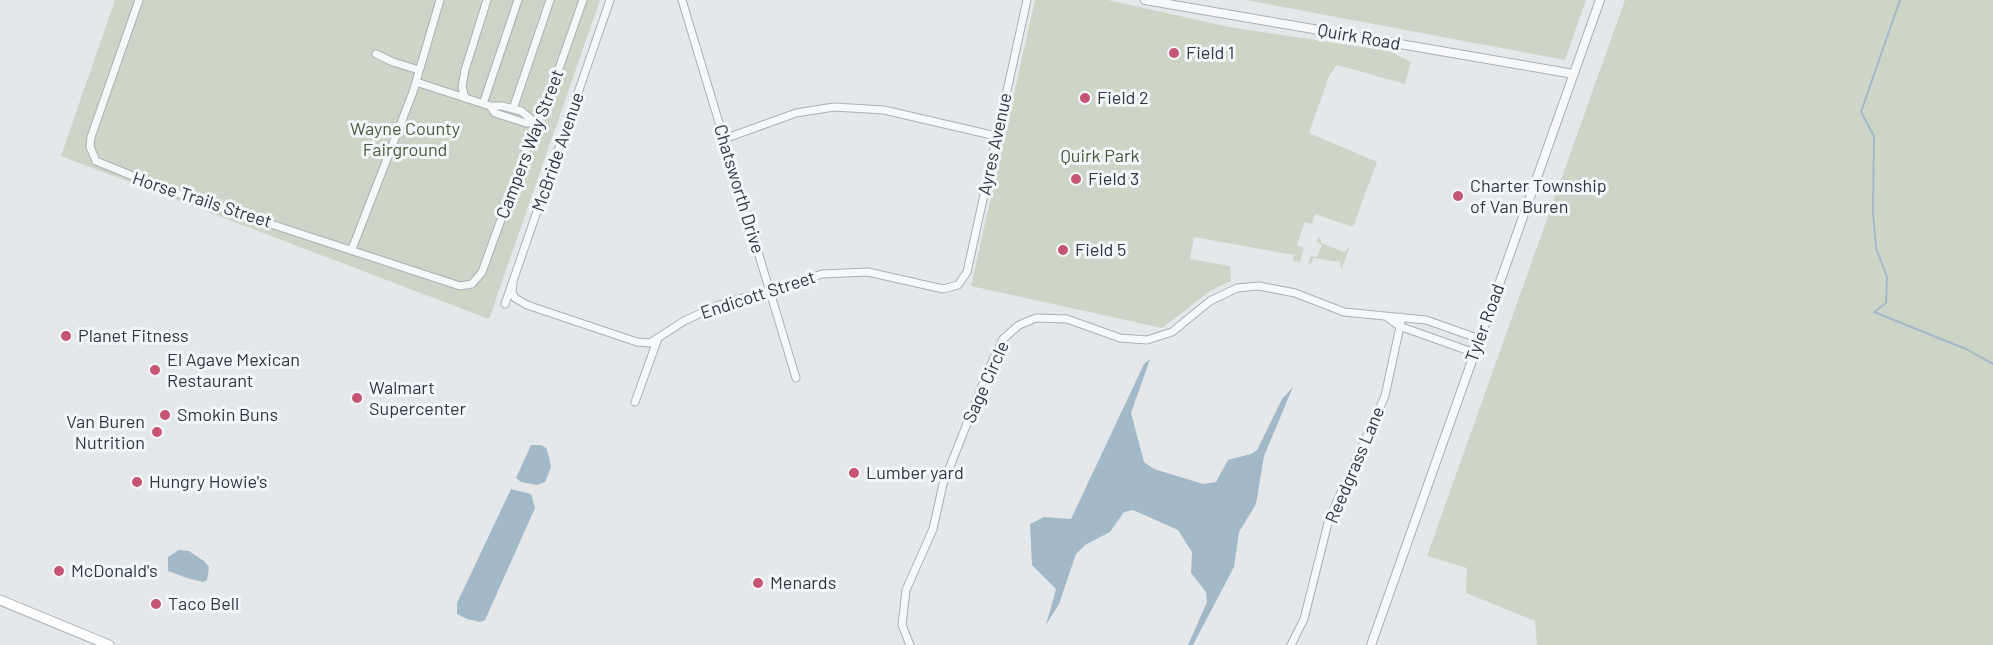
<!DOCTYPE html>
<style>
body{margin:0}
canvas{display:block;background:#e5e8eb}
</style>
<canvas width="1993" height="645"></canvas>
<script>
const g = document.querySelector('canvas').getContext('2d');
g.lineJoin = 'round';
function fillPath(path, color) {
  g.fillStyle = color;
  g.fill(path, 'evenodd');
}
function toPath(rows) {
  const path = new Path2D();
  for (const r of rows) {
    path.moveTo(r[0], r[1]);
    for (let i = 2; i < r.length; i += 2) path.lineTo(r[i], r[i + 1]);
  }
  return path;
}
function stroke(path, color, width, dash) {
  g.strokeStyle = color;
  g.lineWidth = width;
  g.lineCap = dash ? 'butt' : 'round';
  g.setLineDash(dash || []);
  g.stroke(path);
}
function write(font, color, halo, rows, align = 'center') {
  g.font = font + ' Barlow,sans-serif';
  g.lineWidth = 6;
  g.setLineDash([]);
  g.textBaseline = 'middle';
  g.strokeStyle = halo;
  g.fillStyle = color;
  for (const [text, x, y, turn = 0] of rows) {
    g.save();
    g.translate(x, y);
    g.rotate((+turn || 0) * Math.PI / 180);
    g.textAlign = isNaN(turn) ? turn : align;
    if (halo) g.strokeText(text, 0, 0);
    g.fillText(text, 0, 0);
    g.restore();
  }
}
fillPath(toPath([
 [115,0,600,0,489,319,61,156],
 [1035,0,1108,0,1229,27,1389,51,1411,62,1405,84,1337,65,1329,76,1309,133,1377,162,1353,227,1315,214,1312,224,1305,222,1297,245,1304,248,1300,262,1293,261,1294,255,1194,237,1190,259,1230,266,1231,281,1210,291,1162,328,971,286],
 [1246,0,1586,0,1565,60],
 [1625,0,1993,0,1993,645,1537,645,1535,621,1466,593,1467,568,1427,556],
 [1320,236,1321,243,1344,252,1350,247,1341,270,1340,262,1313,258,1312,263,1308,264,1311,256,1317,257,1322,245,1316,242]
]), '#ccd5c6');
fillPath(toPath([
 [1150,359,1131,413,1144,462,1154,469,1203,484,1216,482,1228,460,1251,454,1257,450,1282,399,1293,387,1264,456,1256,504,1239,532,1234,567,1193,645,1188,645,1207,602,1206,592,1191,573,1192,552,1178,530,1133,510,1124,512,1110,532,1085,545,1076,554,1059,604,1046,625,1056,589,1032,565,1030,524,1044,517,1071,519,1144,364],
 [531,445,541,445,546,448,549,457,551,467,545,482,537,485,521,482,516,478],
 [511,489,531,494,535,508,485,620,480,622,467,619,457,614,457,603],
 [179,550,189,551,204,561,209,567,207,580,203,582,187,578,168,571,168,557]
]), '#a3b9c8');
stroke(toPath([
 [1900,0,1861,112,1874,136,1873,212,1876,248,1887,277,1886,303,1874,312,1966,349,1993,364]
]), '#a3b9c8', 2);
const minor = toPath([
 [139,0,91,137,90,147,96,161,167,190,460,286,472,284,482,272,536,123,549,97,583,0],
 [682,0,796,378],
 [376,54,393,62,419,70],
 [416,82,490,106,502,106,521,111,536,123],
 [465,98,462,87,465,70,487,0],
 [483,104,518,0],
 [490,106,495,113,526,123,536,123],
 [513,109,550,0],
 [724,139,796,113,834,107,884,110,996,136],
 [352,249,413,92,440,0],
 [513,283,512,292,515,298,527,305,637,342,650,343,684,321,716,306,822,274,868,272,943,289,958,285,967,272,1027,0],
 [505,304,610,0],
 [1387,317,1399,326,1475,353],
 [635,402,657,341],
 [910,645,902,625,906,590,933,529,943,484,988,371,1003,339,1019,325,1036,318,1067,319,1120,338,1147,340,1172,332,1210,301,1237,288,1259,286,1295,293,1344,312,1426,320,1480,339],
 [1291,645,1304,619,1329,519,1385,396,1402,317]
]);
const tertiary = toPath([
 [1145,0,1574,74],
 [1371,645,1600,0]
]);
const secondary = toPath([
 [0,600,109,645]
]);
stroke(minor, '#aab0b5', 9);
stroke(tertiary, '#aab0b5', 10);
stroke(secondary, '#aab0b5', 11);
stroke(minor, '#f7f8fa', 7);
stroke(tertiary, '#f7f8fa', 8);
stroke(secondary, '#fff', 9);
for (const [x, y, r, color] of [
 [1174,53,6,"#c55573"],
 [1085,98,6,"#c55573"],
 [1076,179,6,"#c55573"],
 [1458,196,6,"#c55573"],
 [1063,250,6,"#c55573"],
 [66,336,6,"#c55573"],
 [155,370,6,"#c55573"],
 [357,398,6,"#c55573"],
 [165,415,6,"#c55573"],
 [157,432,6,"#c55573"],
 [854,473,6,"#c55573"],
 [137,482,6,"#c55573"],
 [59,571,6,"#c55573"],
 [758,583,6,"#c55573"],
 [156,604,6,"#c55573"]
]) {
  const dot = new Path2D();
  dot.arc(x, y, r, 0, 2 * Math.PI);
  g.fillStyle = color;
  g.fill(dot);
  stroke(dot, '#f4f7f9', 2);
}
write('18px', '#2d3843', '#f4f7f9', [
 ["Quirk Road",1359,37,10],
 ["Campers Way Street",530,144,-69],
 ["Ayres Avenue",995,144,-78],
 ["McBride Avenue",558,152,-71],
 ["Chatsworth Drive",739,189,73],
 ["Horse Trails Street",202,200,18],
 ["Endicott Street",758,295,-18],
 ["Tyler Road",1485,323,-70],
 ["Sage Circle",986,382,-66],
 ["Reedgrass Lane",1355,465,-67]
]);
write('18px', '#2d3843', '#f4f7f9', [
 ["Field 1",1186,53],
 ["Field 2",1097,98],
 ["Field 3",1088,179],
 ["Charter Township",1470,186],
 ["of Van Buren",1470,207],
 ["Field 5",1075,250],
 ["Planet Fitness",78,336],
 ["El Agave Mexican",167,360],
 ["Restaurant",167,381],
 ["Walmart",369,388],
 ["Supercenter",369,409],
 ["Smokin Buns",177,415],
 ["Van Buren",145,422,"right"],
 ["Nutrition",145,443,"right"],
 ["Lumber yard",866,473],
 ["Hungry Howie's",149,482],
 ["McDonald's",71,571],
 ["Menards",770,583],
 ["Taco Bell",168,604]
], 'left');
write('18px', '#465d3b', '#f4f7f9', [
 ["Wayne County",405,129],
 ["Fairground",405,150],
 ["Quirk Park",1100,156]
]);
</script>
